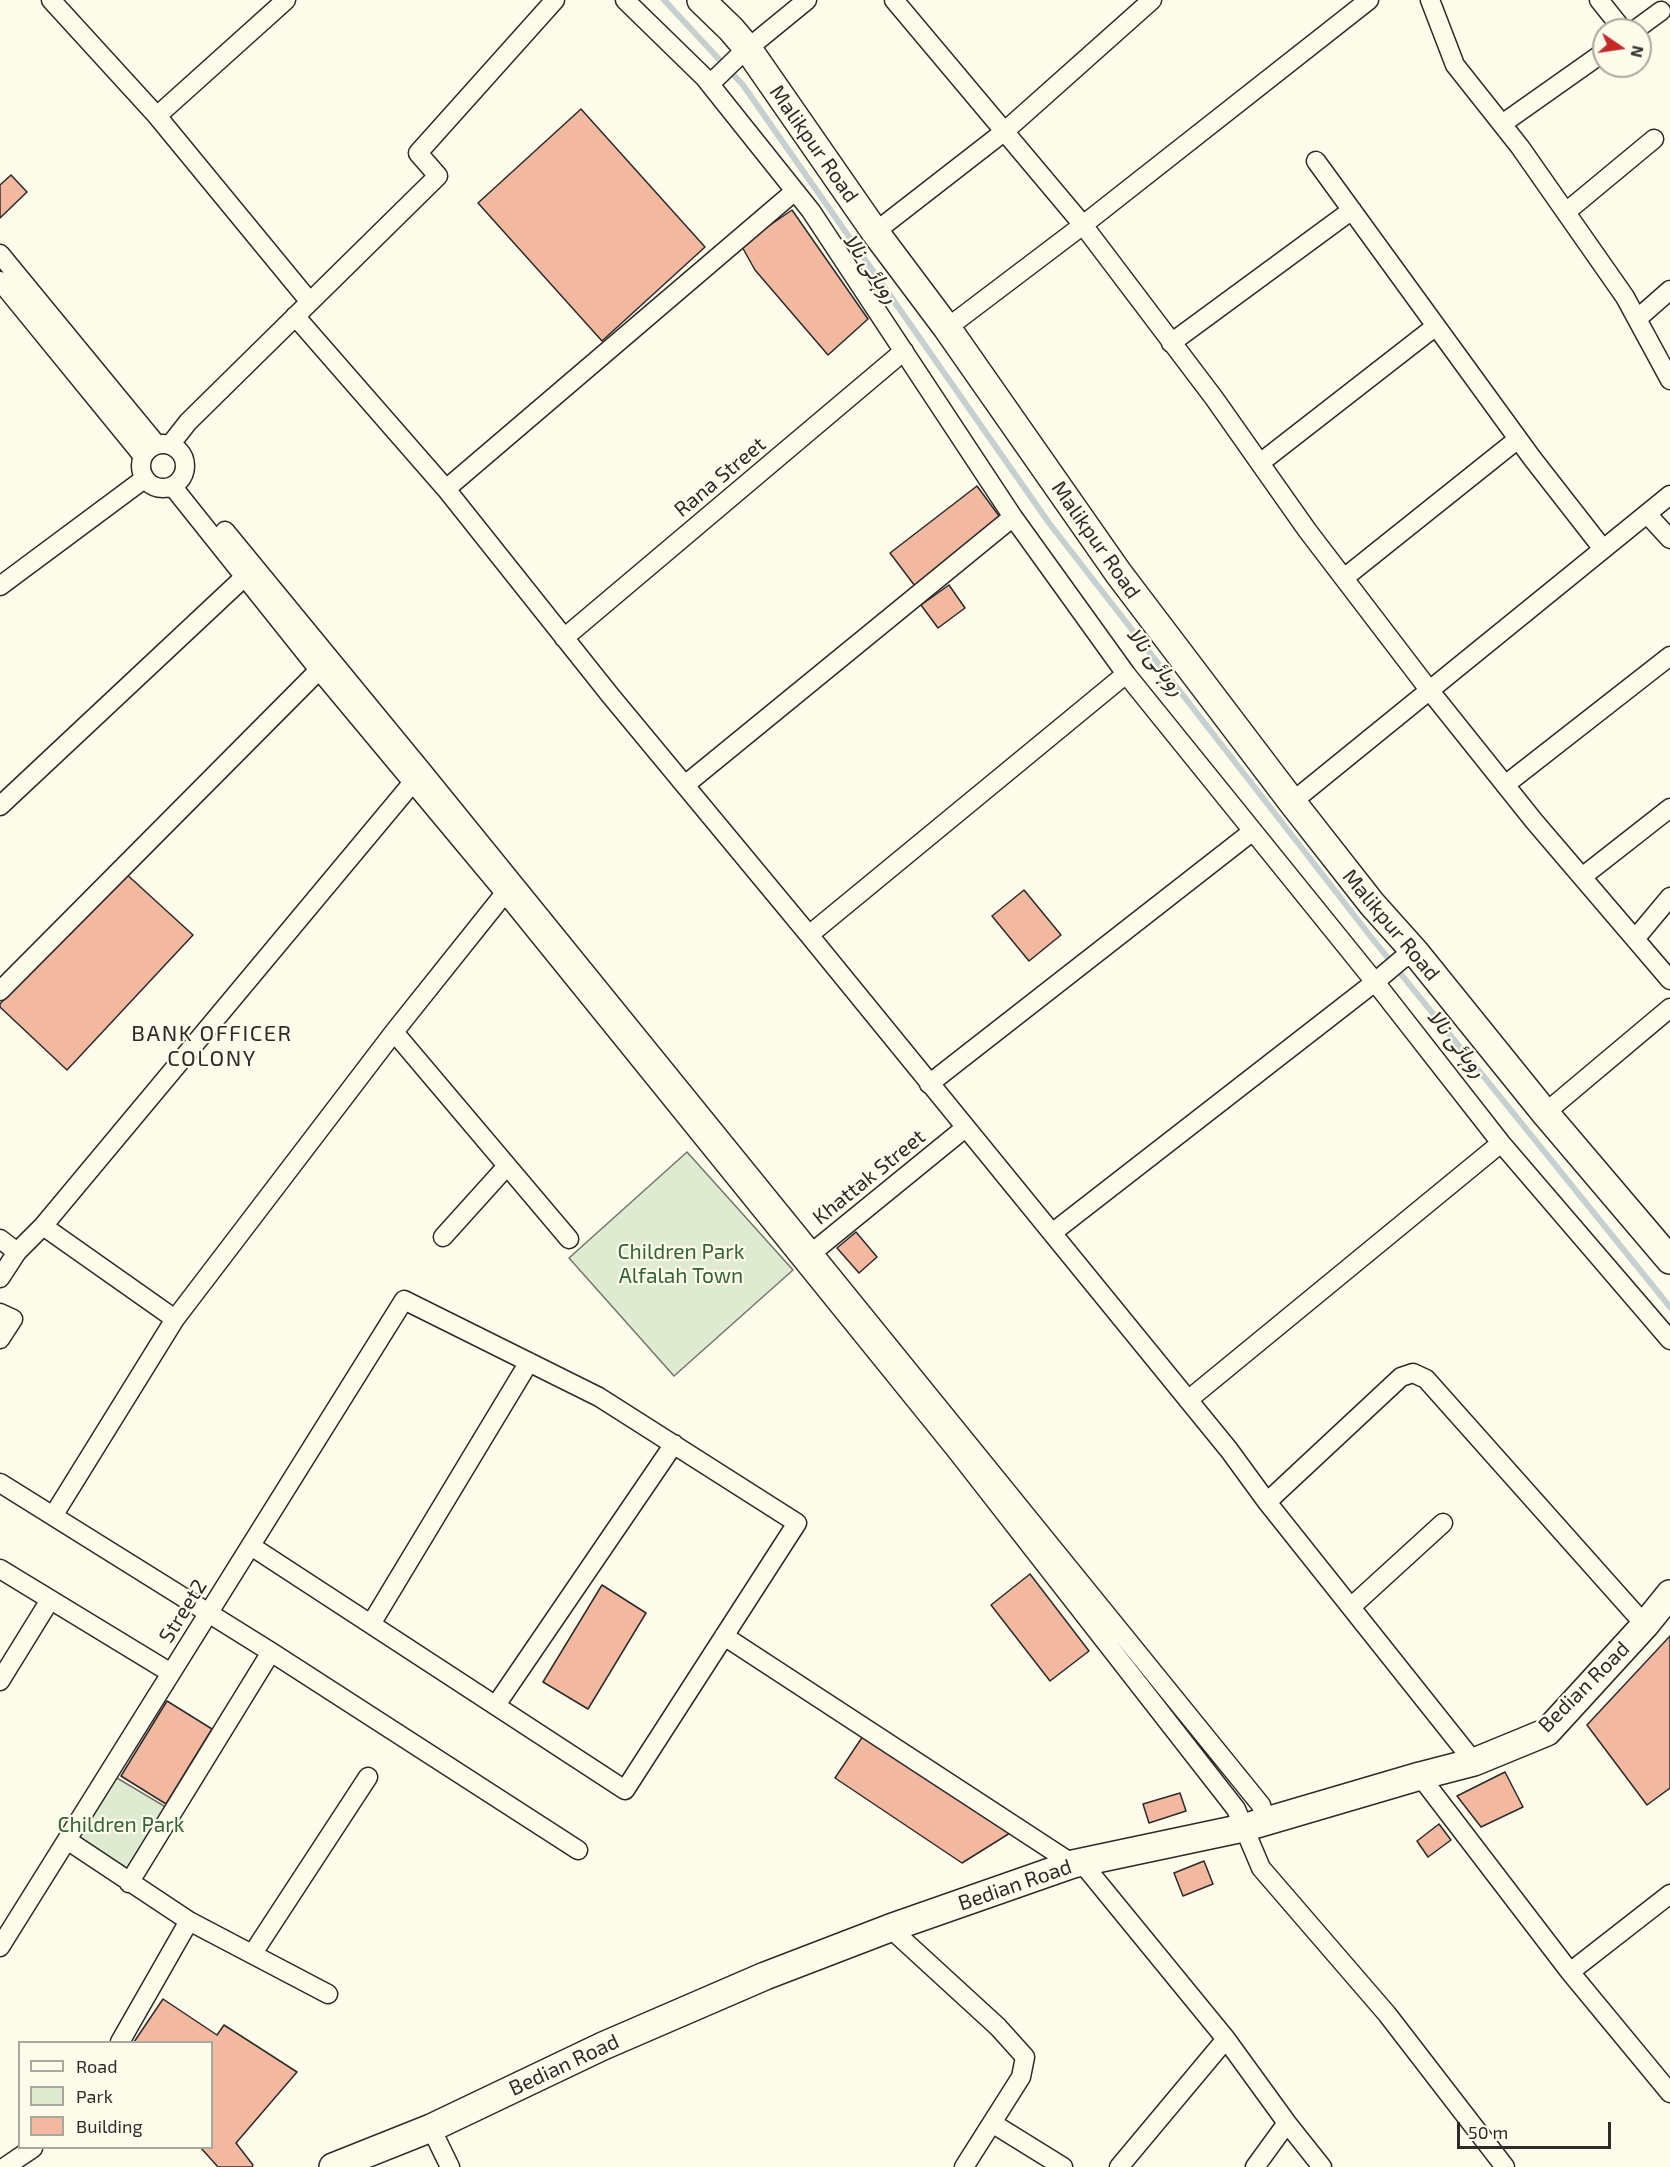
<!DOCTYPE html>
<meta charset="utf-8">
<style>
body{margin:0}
#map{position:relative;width:1670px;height:2167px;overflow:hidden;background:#fdfbea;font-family:"Exo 2",sans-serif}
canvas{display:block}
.legend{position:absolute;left:18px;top:2041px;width:195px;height:108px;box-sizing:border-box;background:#fdfbea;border:2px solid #a9a89e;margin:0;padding:8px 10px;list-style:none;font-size:18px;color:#2b2b2b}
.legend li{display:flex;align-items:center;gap:12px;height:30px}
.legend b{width:30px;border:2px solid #a9a89e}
.north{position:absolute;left:1592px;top:18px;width:60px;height:60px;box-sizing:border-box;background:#fdfbea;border:2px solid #a9a89e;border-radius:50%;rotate:103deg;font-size:16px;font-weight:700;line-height:24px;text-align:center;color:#2b2b2b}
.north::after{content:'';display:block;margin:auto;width:21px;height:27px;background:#c62828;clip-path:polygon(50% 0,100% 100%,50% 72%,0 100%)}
.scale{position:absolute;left:1457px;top:2122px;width:154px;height:27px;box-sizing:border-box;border:3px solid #2b2b2b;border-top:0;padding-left:8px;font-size:18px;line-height:21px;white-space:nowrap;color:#2b2b2b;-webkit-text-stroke:4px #fdfbea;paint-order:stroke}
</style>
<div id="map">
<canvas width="1670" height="2167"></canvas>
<ul class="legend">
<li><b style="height:8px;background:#fdfbea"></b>Road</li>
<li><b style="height:16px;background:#deebd1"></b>Park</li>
<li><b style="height:16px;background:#f2b8a0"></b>Building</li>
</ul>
<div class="north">N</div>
<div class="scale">50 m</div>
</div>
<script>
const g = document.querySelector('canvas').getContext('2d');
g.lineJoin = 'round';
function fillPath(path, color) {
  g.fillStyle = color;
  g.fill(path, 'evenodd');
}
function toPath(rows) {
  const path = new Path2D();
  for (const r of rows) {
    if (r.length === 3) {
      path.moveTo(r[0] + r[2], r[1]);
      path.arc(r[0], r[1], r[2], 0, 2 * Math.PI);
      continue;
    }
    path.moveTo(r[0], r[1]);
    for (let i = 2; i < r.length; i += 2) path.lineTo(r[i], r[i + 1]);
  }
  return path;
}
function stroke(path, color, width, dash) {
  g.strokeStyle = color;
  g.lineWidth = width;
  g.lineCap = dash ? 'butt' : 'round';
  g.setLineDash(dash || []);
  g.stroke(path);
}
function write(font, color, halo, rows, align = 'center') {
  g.font = font + ' "Exo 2",Vazirmatn,sans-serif';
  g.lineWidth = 4.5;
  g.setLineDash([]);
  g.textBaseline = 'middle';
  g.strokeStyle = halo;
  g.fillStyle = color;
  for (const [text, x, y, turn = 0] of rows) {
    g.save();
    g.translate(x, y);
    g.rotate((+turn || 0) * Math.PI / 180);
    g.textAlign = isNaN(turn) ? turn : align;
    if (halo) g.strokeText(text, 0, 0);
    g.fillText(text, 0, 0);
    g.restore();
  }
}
const green = toPath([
 [687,1152,793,1270,674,1376,569,1258,687,1152],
 [112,1775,169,1809,131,1871,78,1836,112,1775]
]);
fillPath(green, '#deebd1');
stroke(green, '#74746e', 1.5);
stroke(toPath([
 [664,0,743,85,1049,523,1371,937,1670,1307]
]), '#c7d0d0', 6);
const building = toPath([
 [581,109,705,247,602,341,478,203,581,109],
 [11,175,27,192,0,218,0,185,11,175],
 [792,210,868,319,828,355,755,270,741,245,792,210],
 [977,486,1002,520,915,586,890,553,977,486],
 [949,585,965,608,938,628,921,605,949,585],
 [123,871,193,935,67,1070,0,1007,0,1004,123,871],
 [1024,890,1061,935,1029,961,992,916,1024,890],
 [856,1232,877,1257,859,1273,837,1248,856,1232],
 [1030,1574,1089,1651,1050,1681,991,1605,1030,1574],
 [602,1585,646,1613,588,1709,543,1682,602,1585],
 [1670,1636,1670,1788,1647,1805,1587,1725,1670,1636],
 [167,1701,212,1729,166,1804,121,1776,167,1701],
 [863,1736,1010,1833,962,1863,835,1778,863,1736],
 [1505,1772,1523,1807,1481,1827,1457,1796,1505,1772],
 [1180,1793,1186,1811,1149,1823,1143,1804,1180,1793],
 [1439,1824,1451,1840,1428,1857,1417,1841,1439,1824],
 [1204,1861,1213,1884,1183,1896,1174,1873,1204,1861],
 [163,1999,217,2035,224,2025,297,2072,236,2143,253,2165,252,2167,218,2167,201,2148,212,2148,212,2042,134,2042,163,1999]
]);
fillPath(building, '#f2b8a0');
stroke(building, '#2b2b2b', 1.5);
const street = toPath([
 [51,0,157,116,310,302],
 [625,0,704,77,811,211,1013,517,1126,674,1375,982,1501,1143,1670,1340],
 [894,0,1083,225,1214,398,1307,530,1430,691,1534,821,1670,980],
 [1430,0,1455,65,1520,147,1625,297,1670,380],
 [1599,0,1623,30],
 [1635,30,1661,11],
 [710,84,741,54,807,0],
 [157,116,286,0],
 [1502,124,1604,52],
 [1316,161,1532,458,1603,549],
 [1566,212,1654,139],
 [875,232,1005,131,1152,0],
 [0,254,157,445],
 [0,281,143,456],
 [295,316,446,489,610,695,809,935,1229,1450,1267,1502,1474,1762],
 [1637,319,1670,290],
 [947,328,1083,225,1369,0],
 [1171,343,1352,210],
 [163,466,22],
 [170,445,188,422,438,176,418,153,555,0],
 [1260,463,1436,326],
 [173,487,319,670,505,893,955,1449,1236,1809,1261,1868,1387,2014,1505,2167],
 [446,489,795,191],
 [1647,514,1670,539],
 [225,531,423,772,1261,1805,1266,1822],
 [1344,578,1518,439],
 [0,586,144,479],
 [564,638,904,351],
 [685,785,1013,517],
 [1505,785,1670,656],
 [1292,802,1670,495],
 [0,806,253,569],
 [1582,877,1670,808],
 [809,935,1126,674],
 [1635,939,1670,897],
 [0,991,327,662],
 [394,1032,569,1239],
 [929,1084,1253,831],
 [1545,1113,1670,1008],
 [43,1226,175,1319],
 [1052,1233,1375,982,1401,960,1415,952],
 [443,1237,507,1166],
 [0,1239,17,1252],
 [803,1260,965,1128],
 [0,1278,17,1252,43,1226,419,775],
 [0,1313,13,1319,0,1339],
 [1188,1400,1501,1143],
 [0,1483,271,1652,578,1850],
 [1267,1502,1401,1377,1413,1373,1426,1379,1645,1625],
 [53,1516,175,1319,394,1032,505,893],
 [0,1569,171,1673],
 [1351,1607,1443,1523],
 [371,1624,529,1362],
 [724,1636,1073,1864],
 [0,1681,50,1600],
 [496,1705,674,1444],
 [1420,1776,1570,1972,1670,2093],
 [67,1840,189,1921,328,1994],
 [1082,1863,1226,2039,1287,2123,1322,2167],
 [129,1883,271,1652],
 [890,1928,998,2027,1025,2057,1021,2077,964,2167],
 [0,1947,404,1300,599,1397,797,1523,625,1790,251,1546],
 [253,1953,368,1777],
 [1570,1972,1670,1894],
 [120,2042,189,1921],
 [992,2123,1063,2167],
 [431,2128,450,2167],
 [5,2167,33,2148],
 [1119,2167,1226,2039],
 [1255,2167,1287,2123]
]);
const secondary = toPath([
 [701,0,731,29,748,49,875,232,947,328,1119,574,1292,802,1372,904,1415,952,1545,1113,1670,1260],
 [333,2167,431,2128,603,2046,765,1976,890,1928,1073,1864,1243,1828,1420,1776,1474,1762,1547,1732,1645,1625,1670,1594]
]);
stroke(street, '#2b2b2b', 21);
stroke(secondary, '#2b2b2b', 30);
stroke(street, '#fdfbea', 18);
stroke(secondary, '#fdfbea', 27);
write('21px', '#2b2b2b', '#fdfbea', [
 ["Malikpur Road",814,144,55],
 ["Rana Street",720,477,-40],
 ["Malikpur Road",1096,540,55],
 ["Malikpur Road",1391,925,50],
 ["Khattak Street",869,1177,-39],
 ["Street2",183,1611,-58],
 ["Bedian Road",1584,1687,-45],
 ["Bedian Road",1015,1885,-19],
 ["Bedian Road",564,2065,-25]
]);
write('21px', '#34623c', '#fdfbea', [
 ["Children Park",681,1252],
 ["Alfalah Town",681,1276],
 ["Children Park",121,1825]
]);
write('italic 22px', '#2b2b2b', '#fdfbea', [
 ["روہائی نالا",871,268,55],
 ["روہائی نالا",1156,661,52],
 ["روہائی نالا",1457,1043,51]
]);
g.letterSpacing = '1.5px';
write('22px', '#2b2b2b', '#fdfbea', [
 ["BANK OFFICER",212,1034],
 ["COLONY",212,1059]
]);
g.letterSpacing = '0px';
</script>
